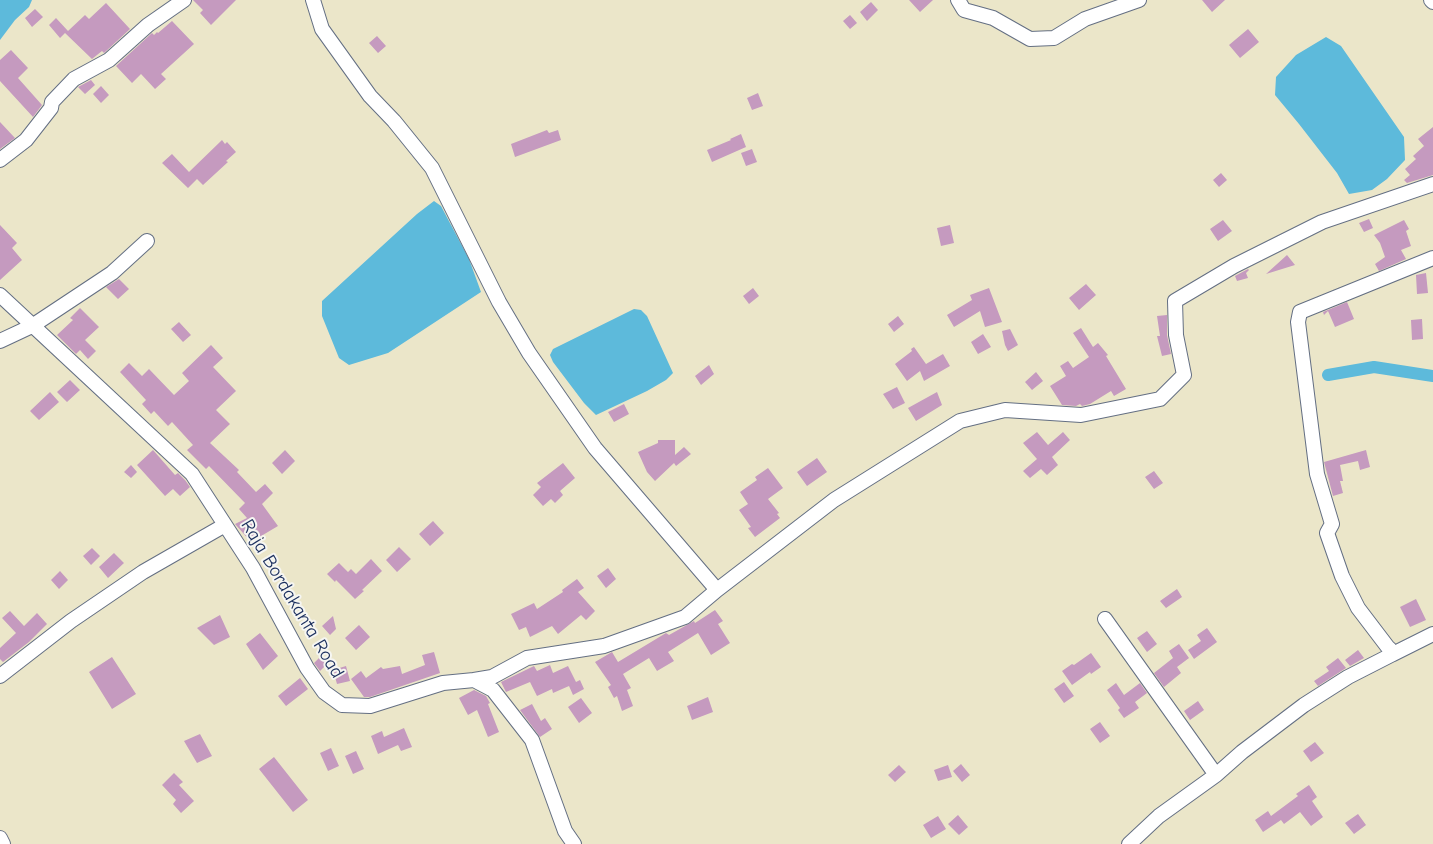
<!DOCTYPE html>
<style>
body{margin:0}
canvas{display:block;background:#ebe6c9}
</style>
<canvas width="1433" height="844"></canvas>
<script>
const g = document.querySelector('canvas').getContext('2d');
g.lineJoin = 'round';
function fillPath(path, color) {
  g.fillStyle = color;
  g.fill(path, 'evenodd');
}
function toPath(rows) {
  const path = new Path2D();
  for (const r of rows) {
    path.moveTo(r[0], r[1]);
    for (let i = 2; i < r.length; i += 2) path.lineTo(r[i], r[i + 1]);
  }
  return path;
}
function stroke(path, color, width, dash) {
  g.strokeStyle = color;
  g.lineWidth = width;
  g.lineCap = dash ? 'butt' : 'round';
  g.setLineDash(dash || []);
  g.stroke(path);
}
function write(font, color, halo, rows, align = 'center') {
  g.font = font + ' "Comic Neue",sans-serif';
  g.lineWidth = 4;
  g.setLineDash([]);
  g.textBaseline = 'middle';
  g.strokeStyle = halo;
  g.fillStyle = color;
  for (const [text, x, y, turn = 0] of rows) {
    g.save();
    g.translate(x, y);
    g.rotate((+turn || 0) * Math.PI / 180);
    g.textAlign = isNaN(turn) ? turn : align;
    if (halo) g.strokeText(text, 0, 0);
    g.fillText(text, 0, 0);
    g.restore();
  }
}
fillPath(toPath([
 [0,0,32,0,29,7,15,20,0,40],
 [1326,37,1341,46,1404,137,1405,160,1387,179,1372,190,1349,194,1337,173,1299,124,1275,95,1276,77,1296,55],
 [434,201,441,206,469,259,481,292,388,353,349,365,339,358,322,316,322,301,417,214],
 [634,309,641,310,647,316,673,373,666,380,647,391,596,415,584,403,553,362,550,355,553,349]
]), '#5dbadb');
stroke(toPath([
 [1328,375,1374,367,1433,376]
]), '#5dbadb', 12);
fillPath(toPath([
 [193,0,236,0,211,25,200,13,203,10],
 [909,0,933,0,920,12],
 [1202,0,1225,0,1212,12],
 [871,2,878,10,867,21,860,12],
 [106,3,130,29,104,53,102,51,92,59,65,33,60,38,49,25,56,18,68,31,85,15,89,19],
 [35,9,43,17,32,27,25,18],
 [850,15,857,23,850,29,843,21],
 [172,21,194,44,161,74,166,79,155,89,141,74,132,83,116,66,152,33,154,35,157,32,158,33],
 [1248,29,1259,42,1240,58,1229,45],
 [377,36,386,46,378,53,369,43],
 [11,50,28,68,18,78,42,105,33,117,0,81,0,60],
 [91,80,95,85,85,94,78,87],
 [101,86,109,95,101,103,93,94],
 [758,93,763,106,752,110,747,98],
 [0,122,15,138,0,149],
 [1433,127,1433,175,1407,183,1404,180,1410,175,1405,169,1416,159,1413,156,1424,146,1418,139],
 [547,130,549,133,558,130,561,140,515,157,511,144],
 [741,134,746,147,712,162,707,150,731,140,730,139],
 [222,140,225,144,227,142,236,152,226,161,228,162,203,185,197,179,188,188,162,163,172,154,189,172],
 [752,149,757,162,746,166,741,153],
 [1221,173,1227,180,1219,187,1213,180],
 [1369,219,1373,228,1364,232,1359,223],
 [1223,220,1232,231,1218,241,1210,229],
 [1404,220,1409,229,1406,231,1411,246,1401,250,1406,259,1379,271,1375,264,1385,257,1380,243,1374,235],
 [0,225,17,243,12,248,22,260,0,280],
 [950,225,954,243,941,246,937,228],
 [1287,255,1295,265,1266,274],
 [1248,269,1249,270,1246,273,1248,278,1237,281,1235,276],
 [1426,273,1428,293,1417,294,1416,275],
 [119,279,129,289,118,299,106,287],
 [1086,284,1096,295,1079,310,1069,298],
 [753,288,759,296,749,304,743,296],
 [989,288,1002,322,985,327,980,311,954,327,947,315,972,300,970,295],
 [1347,302,1354,319,1335,327,1328,311,1324,315,1323,312],
 [80,308,99,327,85,340,96,351,88,359,80,350,76,354,57,335,73,320,70,318],
 [1167,315,1167,335,1171,354,1162,356,1157,336,1160,336,1157,316],
 [898,316,904,324,894,332,888,324],
 [1422,319,1423,339,1412,340,1411,320],
 [179,322,191,335,183,342,171,329],
 [1081,328,1093,347,1098,343,1108,355,1106,356,1126,389,1114,396,1111,391,1090,404,1082,406,1080,404,1076,406,1062,405,1050,386,1066,376,1060,366,1068,361,1073,368,1089,357,1073,333],
 [1010,329,1018,345,1008,351,1005,345,1002,331],
 [983,334,991,347,978,354,971,342],
 [211,345,223,358,213,367,236,391,216,410,230,424,210,443,239,470,237,472,256,492,265,484,273,493,262,504,278,526,251,542,235,524,247,518,239,509,245,503,209,466,206,469,187,450,193,445,172,422,168,426,154,411,151,414,142,404,146,400,120,372,129,363,142,376,149,369,174,395,189,381,182,373],
 [914,347,926,364,943,354,950,366,924,381,920,371,907,381,895,364,912,351,911,349],
 [709,365,714,374,701,385,695,376],
 [1036,372,1043,381,1032,390,1025,382],
 [70,380,80,390,67,402,57,392],
 [897,387,905,403,893,409,883,394],
 [50,392,59,402,39,420,30,411],
 [937,392,942,405,916,421,908,408],
 [624,404,629,414,614,422,608,412],
 [1037,432,1048,445,1063,432,1070,440,1052,457,1058,465,1047,475,1041,469,1030,478,1023,471,1037,459,1023,443],
 [658,440,675,440,675,455,684,447,691,454,676,466,674,463,655,481,647,472,638,452,658,443],
 [153,450,175,475,178,473,185,480,190,487,180,496,173,489,165,496,137,465],
 [285,450,295,461,282,474,272,463],
 [1366,450,1370,467,1360,470,1358,461,1340,465,1343,481,1340,481,1343,493,1333,496,1324,462],
 [817,458,827,472,807,486,797,472],
 [563,463,575,478,560,491,563,495,555,503,551,499,543,506,533,495,541,487,537,483],
 [131,465,137,472,131,478,124,472],
 [768,468,783,488,768,499,779,513,777,514,780,518,755,537,748,528,751,527,739,510,748,504,740,492,757,480,755,477],
 [1154,471,1163,483,1154,489,1145,477],
 [433,521,444,533,430,546,419,534],
 [399,547,411,559,397,572,386,560],
 [92,548,100,556,91,565,83,556],
 [114,553,124,563,108,578,99,567],
 [371,559,382,571,362,590,364,591,355,599,336,580,335,582,327,574,339,563,348,572,351,569,356,574],
 [608,568,616,579,606,588,597,576],
 [60,571,68,580,59,589,51,580],
 [577,579,584,588,578,592,595,611,586,620,581,615,558,634,552,626,530,637,526,627,519,630,511,614,534,603,537,609,563,592,562,590],
 [1177,589,1182,597,1166,608,1160,601],
 [1416,599,1426,620,1410,627,1400,607],
 [715,610,723,621,718,624,730,643,711,655,698,633,668,652,674,661,657,671,649,658,623,674,631,688,627,690,633,706,622,711,617,696,614,698,608,687,611,685,595,662,612,652,618,662,666,633,669,635,694,621,695,623],
 [10,611,24,626,37,613,47,624,29,642,3,662,0,659,0,648,16,633,2,618],
 [220,615,230,637,214,645,197,628],
 [333,616,336,629,330,635,322,626],
 [359,625,370,637,356,650,345,638],
 [1207,628,1217,642,1194,659,1188,650,1201,641,1197,635],
 [1147,631,1157,644,1147,652,1137,638],
 [260,633,278,656,263,670,246,644],
 [1179,644,1189,658,1177,667,1181,673,1164,687,1154,673,1173,658,1169,651],
 [1358,650,1364,658,1350,666,1345,660],
 [434,652,440,673,370,697,364,697,351,679,361,671,366,678,381,667,383,669,400,666,402,674,425,665,422,655],
 [1091,653,1101,667,1091,674,1090,672,1072,685,1062,671,1072,664,1074,665],
 [112,657,136,694,112,709,89,672],
 [320,657,327,664,320,671,314,663],
 [1338,658,1346,668,1318,686,1314,681,1329,671,1326,667],
 [550,665,553,673,568,666,576,682,580,680,584,689,573,695,569,686,553,693,552,689,537,696,530,682,506,692,501,682,534,666,537,671],
 [346,666,350,681,337,684,333,670],
 [300,678,308,689,286,706,278,696],
 [1064,682,1074,696,1064,703,1054,689],
 [1116,683,1124,695,1140,683,1147,693,1135,702,1139,708,1124,718,1118,710,1120,708,1107,690],
 [474,690,486,696,490,703,488,704,499,732,488,737,477,710,468,715,459,698],
 [708,697,713,712,692,720,687,706],
 [581,698,592,713,579,723,568,707],
 [1198,701,1204,710,1190,720,1184,711],
 [532,704,541,721,545,718,552,729,540,737,520,710],
 [1100,722,1110,736,1100,743,1090,729],
 [404,728,412,747,401,751,398,745,378,754,371,736,382,731,384,737],
 [200,734,212,756,197,763,184,741],
 [1315,742,1324,753,1311,762,1303,751],
 [331,748,339,766,328,771,320,753],
 [356,751,364,769,353,774,345,756],
 [274,757,308,800,293,812,259,769],
 [961,764,970,775,962,782,953,771],
 [899,765,906,772,895,782,888,775],
 [948,765,952,777,938,781,934,770],
 [174,773,183,782,179,785,194,801,181,813,173,804,176,800,162,785],
 [1309,785,1317,797,1312,801,1323,817,1311,826,1300,812,1284,824,1281,820,1263,832,1255,820,1268,811,1271,816,1298,796,1296,794],
 [1358,814,1366,825,1354,834,1345,823],
 [958,815,968,827,959,835,948,824],
 [938,816,946,829,931,838,923,825]
]), '#c59abf');
const minor = toPath([
 [313,0,322,29,370,96,394,121,432,168,499,302,529,353,595,448,717,590,685,617,604,646,527,658,492,677,474,680],
 [958,0,964,10,993,18,1030,39,1054,38,1085,19,1139,0],
 [1431,0,1433,2],
 [0,160,26,140,51,108,52,102,74,79,109,60,148,25,184,0],
 [0,295,192,474,253,568,307,668,324,692,342,705,370,706,443,683,474,680,493,690,532,740,565,831,574,844],
 [0,341,32,326,112,273,147,241],
 [717,590,834,500,960,421,1005,410,1081,415,1160,399,1184,375,1176,335,1175,301,1234,266,1322,222,1433,184],
 [1105,619,1216,775],
 [1389,648,1393,654,1433,634],
 [0,676,71,621,143,572,225,525],
 [0,838,3,844],
 [1129,844,1159,816,1216,775,1242,752,1304,705,1348,677,1393,654,1358,608,1342,576,1327,533,1332,524,1317,474,1298,322,1300,312,1433,258]
]);
stroke(minor, '#646f83', 16);
stroke(minor, '#fff', 14);
write('19px', '#1b2f5e', '#f6f6f2', [
 ["Raja Bordakanta Road",292,599,59]
]);
</script>
